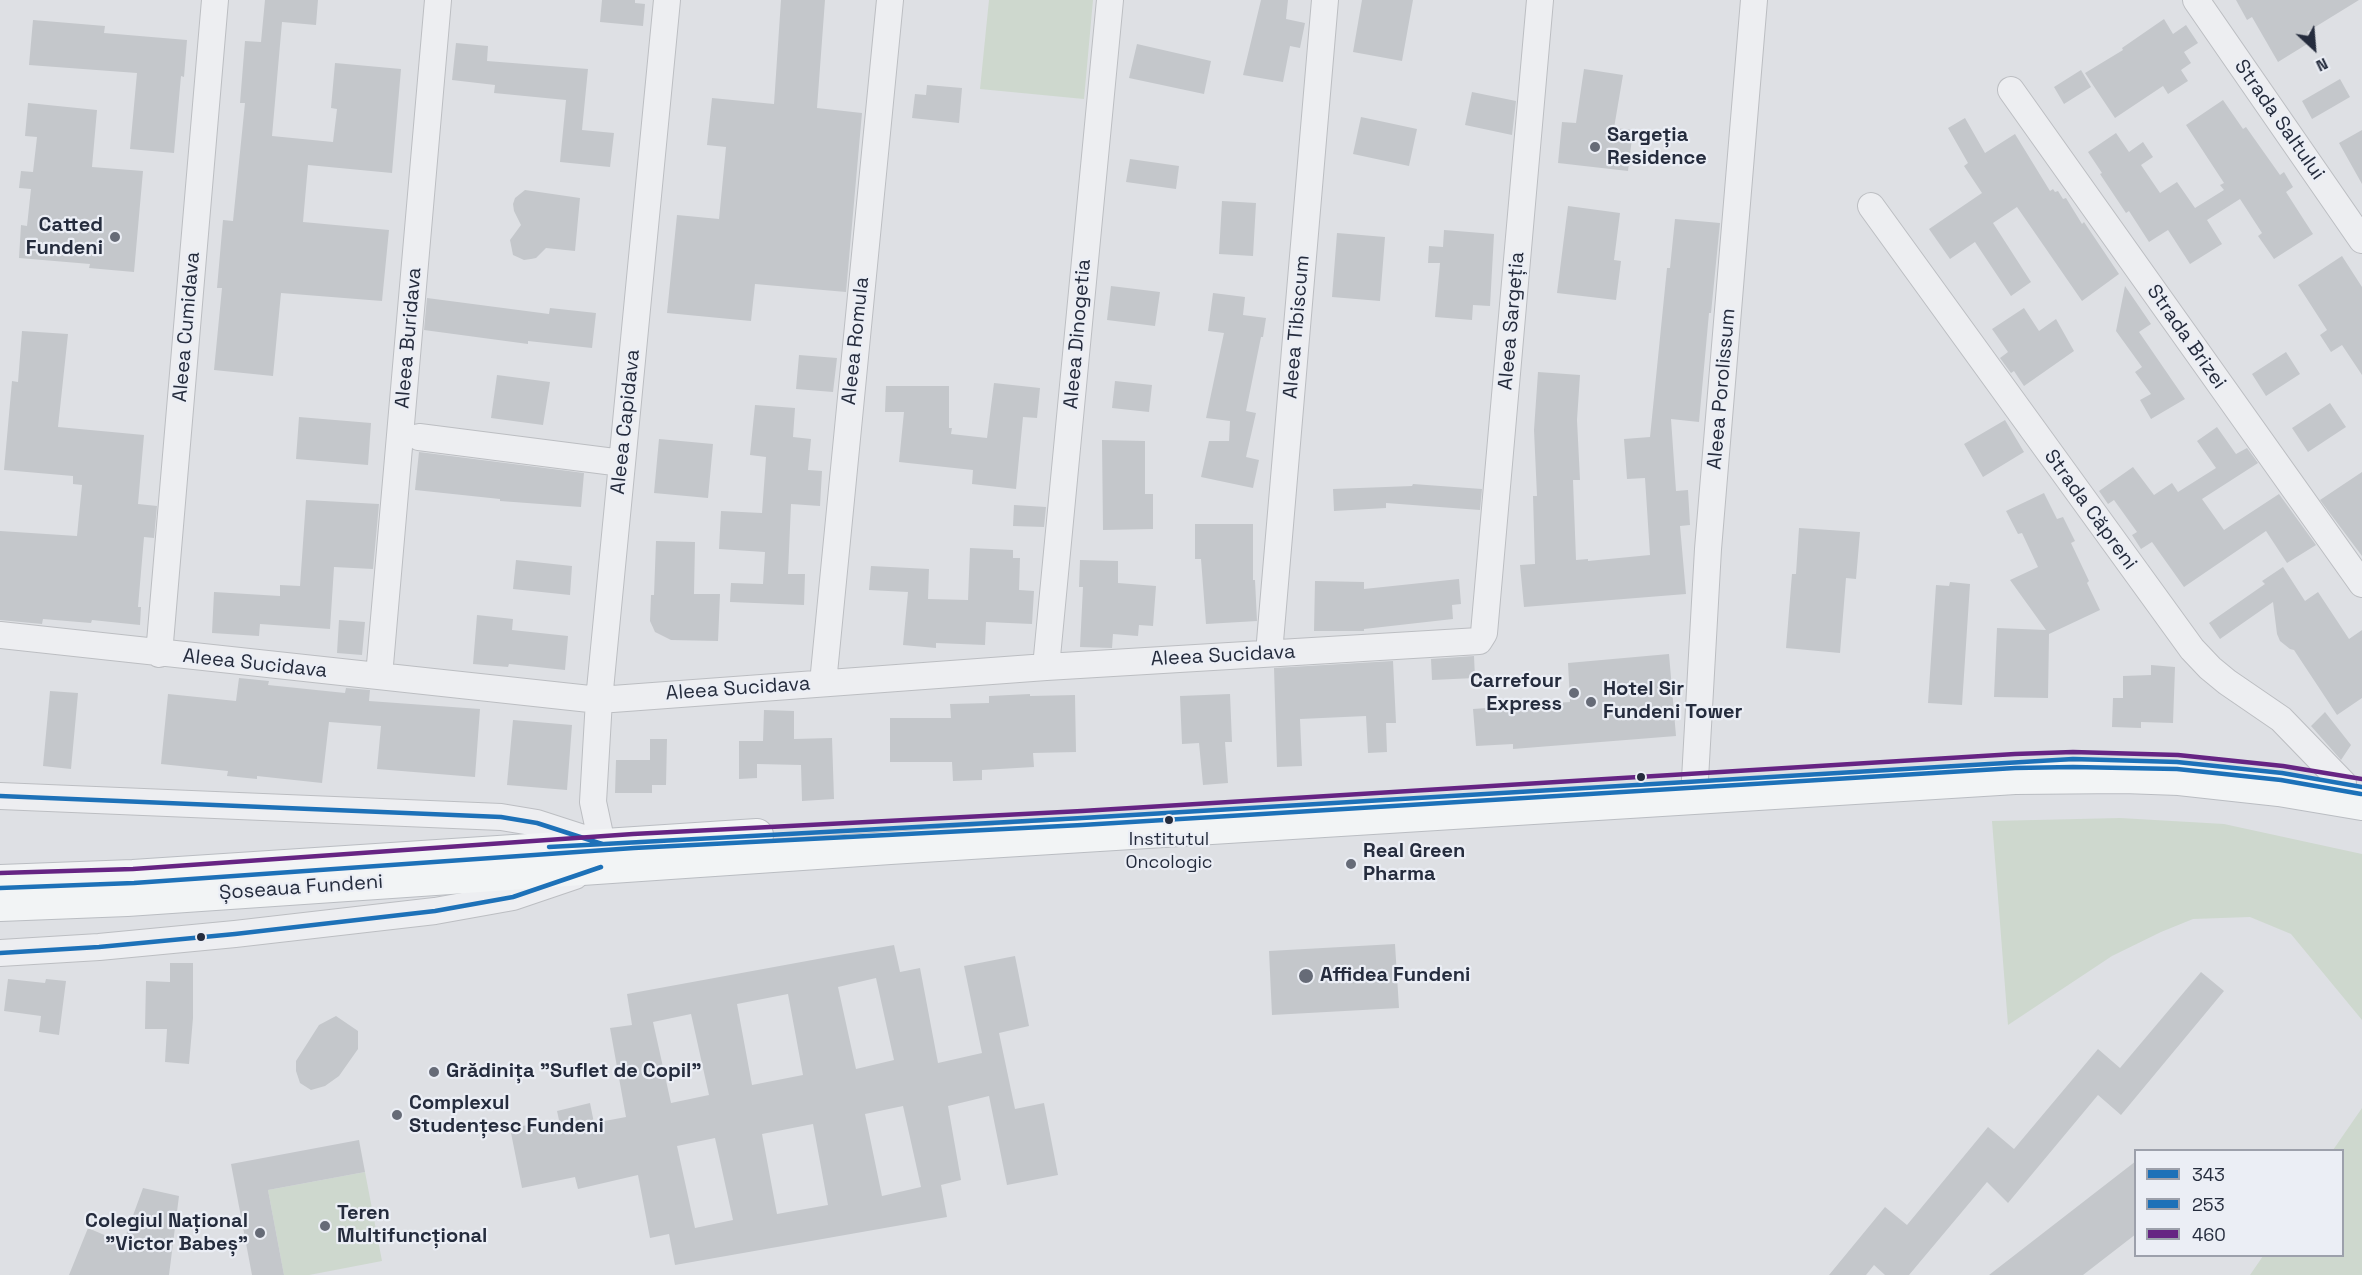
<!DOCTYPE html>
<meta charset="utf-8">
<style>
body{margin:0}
#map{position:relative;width:2362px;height:1275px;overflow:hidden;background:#dee0e4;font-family:"Space Grotesk",sans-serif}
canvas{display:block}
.legend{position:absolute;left:2134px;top:1149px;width:210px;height:108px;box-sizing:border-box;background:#ebeef5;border:2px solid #9ca0ab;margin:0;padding:8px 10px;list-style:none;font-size:18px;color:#252c3d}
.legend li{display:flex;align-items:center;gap:12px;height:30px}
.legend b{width:30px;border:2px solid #9ca0ab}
.north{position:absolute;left:2284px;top:18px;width:60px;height:60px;-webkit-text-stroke:4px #ebeef5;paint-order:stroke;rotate:154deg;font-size:16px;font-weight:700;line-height:24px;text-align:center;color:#252c3d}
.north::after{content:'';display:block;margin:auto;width:21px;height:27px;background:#252c3d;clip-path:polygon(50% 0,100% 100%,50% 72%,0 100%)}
</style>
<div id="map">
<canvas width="2362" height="1275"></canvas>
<ul class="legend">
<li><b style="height:8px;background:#1d71b8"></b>343</li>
<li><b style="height:8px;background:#1d71b8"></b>253</li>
<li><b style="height:8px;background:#662483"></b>460</li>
</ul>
<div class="north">N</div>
</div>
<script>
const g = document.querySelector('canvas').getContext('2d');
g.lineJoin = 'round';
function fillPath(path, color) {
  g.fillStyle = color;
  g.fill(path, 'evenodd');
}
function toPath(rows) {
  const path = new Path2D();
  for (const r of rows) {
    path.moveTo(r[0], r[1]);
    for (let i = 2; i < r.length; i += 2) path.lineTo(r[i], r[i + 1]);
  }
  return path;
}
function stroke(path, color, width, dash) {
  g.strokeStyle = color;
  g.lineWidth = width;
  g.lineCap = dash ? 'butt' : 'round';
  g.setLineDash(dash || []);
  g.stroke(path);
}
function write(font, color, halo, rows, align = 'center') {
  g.font = font + ' "Space Grotesk",sans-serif';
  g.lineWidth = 4.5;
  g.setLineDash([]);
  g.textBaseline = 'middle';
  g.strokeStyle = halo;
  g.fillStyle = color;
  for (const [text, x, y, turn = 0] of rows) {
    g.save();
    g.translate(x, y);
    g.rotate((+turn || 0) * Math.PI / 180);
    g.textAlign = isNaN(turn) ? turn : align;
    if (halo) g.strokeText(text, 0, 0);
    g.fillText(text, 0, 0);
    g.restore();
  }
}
fillPath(toPath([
 [989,0,1093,0,1084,99,980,89],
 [2120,818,2224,824,2362,854,2362,1020,2291,934,2250,917,2193,919,2161,932,2112,956,2008,1025,1992,821],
 [2362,1108,2362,1275,2250,1275,2263,1256,2342,1256,2342,1150,2333,1150],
 [365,1172,382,1261,309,1275,284,1275,268,1190]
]), '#ced8ce');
fillPath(toPath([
 [265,0,318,0,316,25,282,22,272,136,333,142,337,109,331,108,335,63,401,69,392,173,308,165,303,222,389,230,382,301,281,293,273,376,214,370,222,288,217,288,223,220,233,221,245,103,240,103,245,41,261,42],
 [602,0,635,0,635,3,645,4,643,26,600,22],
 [781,0,825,0,817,108,862,113,846,292,755,284,751,321,667,313,677,215,719,219,726,147,707,145,712,98,774,104],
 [1261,0,1288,0,1286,19,1305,23,1300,48,1290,46,1283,82,1243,75],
 [1362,0,1413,0,1402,61,1353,52],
 [2236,0,2359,0,2307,32,2312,41,2278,62,2252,17,2247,20],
 [2164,19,2173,34,2186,25,2198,43,2184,52,2191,63,2181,70,2188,81,2168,94,2163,86,2115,118,2085,73,2123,50,2122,48],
 [33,20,105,26,104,33,187,40,184,77,181,76,174,153,130,149,137,73,29,65],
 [456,43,488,46,487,61,588,69,582,130,614,133,610,167,560,162,566,100,494,93,495,85,452,80],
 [1137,44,1211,61,1204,94,1129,78],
 [1584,69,1623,75,1614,128,1633,130,1628,171,1558,163,1562,122,1576,123],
 [2081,70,2091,87,2064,104,2054,87],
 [2340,79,2350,97,2312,119,2302,101],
 [927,85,962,88,959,123,912,118,915,94,926,95],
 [1472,92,1516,101,1512,135,1465,125],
 [2223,100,2243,129,2246,127,2280,175,2284,172,2293,187,2286,192,2313,234,2274,259,2258,236,2262,233,2240,199,2207,220,2222,244,2190,264,2168,230,2149,242,2129,211,2126,213,2100,174,2102,173,2088,152,2116,133,2129,152,2143,142,2153,157,2141,165,2160,193,2177,182,2195,208,2224,190,2220,185,2224,183,2186,125],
 [28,103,97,110,92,167,143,171,134,272,89,268,90,264,19,258,21,225,27,226,31,189,19,188,21,171,33,172,37,137,25,136],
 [1361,117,1417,129,1409,166,1353,154],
 [1965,118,1985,153,2015,134,2050,191,2053,189,2055,192,2058,191,2063,199,2066,198,2082,224,2084,222,2119,274,2082,301,2017,207,1993,223,2031,282,2011,296,1975,242,1950,259,1929,229,1982,193,1964,166,1968,163,1948,128],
 [2362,130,2362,184,2339,143],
 [1130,159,1179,166,1176,189,1126,182],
 [525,190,580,198,575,251,546,248,536,258,531,259,524,260,513,255,510,240,521,225,514,211,513,204,515,198],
 [1222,201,1256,203,1253,256,1219,254],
 [1568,206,1620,213,1614,260,1621,261,1616,300,1557,293],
 [1675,219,1720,223,1711,313,1709,313,1699,422,1671,419,1676,491,1688,490,1690,525,1680,526,1686,594,1524,607,1520,565,1535,564,1533,496,1537,496,1534,430,1538,372,1580,375,1577,420,1580,480,1573,480,1576,560,1588,559,1588,561,1650,555,1645,478,1627,479,1624,439,1650,437,1667,268,1670,268],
 [1444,230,1494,234,1490,306,1473,305,1472,320,1435,317,1440,263,1428,263,1429,246,1443,247],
 [1337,233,1385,237,1380,301,1332,297],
 [2342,256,2362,287,2362,375,2342,345,2331,352,2320,335,2327,330,2298,285],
 [1111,286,1160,292,1155,326,1107,320],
 [2125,286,2151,324,2139,332,2185,399,2151,419,2140,400,2151,394,2135,372,2142,367,2116,331],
 [1213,293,1245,297,1243,315,1266,318,1263,337,1261,337,1246,411,1256,413,1246,457,1259,460,1253,488,1201,477,1209,441,1229,441,1230,421,1206,418,1224,333,1208,331],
 [427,298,549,314,550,308,596,313,592,348,528,341,528,344,424,330],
 [2024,308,2039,331,2056,319,2074,351,2024,386,2014,371,2011,373,2000,358,2008,352,1992,329],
 [22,331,68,334,58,427,144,435,138,504,157,506,154,538,144,537,138,607,141,607,140,625,92,620,91,623,43,619,42,624,0,620,0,531,77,536,82,485,73,484,73,476,4,470,12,381,18,382],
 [2286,352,2300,374,2266,396,2252,374],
 [799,355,837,358,833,392,796,389],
 [497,375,550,382,543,425,491,418],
 [1115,381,1152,385,1149,412,1112,408],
 [994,383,1040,388,1037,418,1023,417,1016,489,972,484,973,470,899,462,904,412,885,412,886,386,949,386,949,428,952,428,951,434,987,438],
 [2330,403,2346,427,2308,452,2292,428],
 [755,405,795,408,793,437,811,439,808,470,822,471,820,506,791,504,788,574,805,574,804,605,730,602,731,583,763,584,765,552,719,549,721,511,762,513,766,457,750,455],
 [299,417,371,423,368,465,296,459],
 [2005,420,2024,452,1983,477,1964,444],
 [2217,427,2236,454,2247,448,2258,463,2202,499,2224,530,2279,494,2316,545,2287,563,2266,531,2184,587,2152,542,2141,549,2132,535,2137,532,2114,500,2108,504,2099,491,2133,467,2154,495,2172,483,2178,492,2216,468,2197,441],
 [659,439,713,444,708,498,654,493],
 [1102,440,1145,441,1145,494,1153,494,1153,529,1103,530],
 [419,452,584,473,581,507,500,501,500,499,415,490],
 [2362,472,2362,556,2320,500],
 [1413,484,1482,489,1480,510,1386,503,1386,508,1334,511,1333,489,1412,486],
 [2044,493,2057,519,2063,517,2075,541,2071,543,2089,581,2087,583,2100,610,2049,634,2048,698,1994,697,1997,628,2046,630,2010,580,2038,567,2022,533,2018,534,2006,511],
 [306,500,379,504,373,569,334,567,330,629,260,624,259,636,212,633,214,592,280,596,280,585,300,586],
 [1014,505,1046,507,1044,527,1013,526],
 [1195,524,1253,524,1253,580,1255,580,1257,621,1206,624,1201,559,1195,559],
 [1799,528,1860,532,1856,579,1846,578,1840,653,1786,648,1792,574,1796,574],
 [656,541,695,542,694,594,720,594,718,641,671,640,655,632,650,621,651,595,654,595],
 [970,548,1013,550,1013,558,1020,558,1019,590,1034,591,1032,624,986,622,985,645,936,643,936,648,903,645,908,592,869,590,871,566,929,569,928,599,968,600],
 [516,560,572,566,570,595,513,589],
 [1080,560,1118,561,1118,583,1156,586,1153,626,1139,625,1138,636,1113,634,1112,648,1080,647,1083,587,1079,587],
 [2283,567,2305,601,2318,592,2349,639,2362,630,2362,698,2337,715,2294,650,2290,649,2280,641,2277,634,2273,602,2220,639,2209,623,2265,584,2262,581],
 [1459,579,1461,604,1452,605,1453,619,1364,629,1364,631,1314,631,1315,581,1364,582,1364,589],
 [1950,582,1970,584,1962,705,1928,703,1936,585,1949,586],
 [477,615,513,619,512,630,568,636,565,670,509,664,508,667,473,664],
 [339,620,365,622,362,655,337,653],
 [1669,654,1676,736,1513,749,1513,744,1476,746,1473,709,1570,702,1568,663],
 [1474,656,1475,678,1432,680,1431,659],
 [1393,661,1396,723,1386,723,1387,752,1368,753,1366,716,1300,719,1302,766,1277,767,1274,668],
 [2151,665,2175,667,2173,723,2141,722,2141,728,2112,727,2113,698,2123,698,2123,676,2151,675],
 [239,678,269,681,268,685,345,693,346,688,370,690,369,701,480,709,475,777,377,769,381,726,329,722,322,783,257,776,257,779,227,776,228,771,161,764,168,694,236,701],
 [50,691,78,693,71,769,43,766],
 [1030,694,1030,696,1075,695,1076,752,1033,753,1034,767,982,770,982,780,953,781,952,762,890,762,890,718,951,718,950,704,989,703,989,696],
 [1230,694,1232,742,1225,742,1228,783,1203,785,1199,743,1182,744,1180,696],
 [764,710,794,711,794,739,832,738,834,799,802,801,801,765,757,764,757,778,739,779,739,741,763,741],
 [2325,712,2351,745,2341,760,2311,726],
 [513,720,572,725,567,790,507,785],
 [650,739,667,739,666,785,652,785,652,793,615,793,616,760,650,760],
 [1395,944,1399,1008,1272,1015,1269,951],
 [894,945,900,972,920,968,938,1063,982,1053,964,966,1015,956,1029,1026,999,1033,1015,1109,1044,1103,1058,1175,1007,1185,989,1096,948,1106,961,1180,941,1185,947,1217,675,1265,669,1234,650,1238,638,1175,578,1189,575,1177,522,1188,510,1128,559,1120,557,1111,590,1103,594,1123,626,1117,610,1028,632,1025,627,994],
 [876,978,894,1060,856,1069,838,987],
 [788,994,803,1075,752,1085,737,1004],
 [691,1014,709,1095,671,1103,653,1022],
 [903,1106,921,1187,882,1196,865,1114],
 [813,1124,828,1205,777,1214,762,1134],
 [715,1138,733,1220,695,1228,677,1146],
 [170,963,193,963,193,1018,189,1064,165,1062,167,1029,145,1029,146,981,170,982],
 [2201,972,2224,991,2121,1115,2098,1095,2008,1203,1987,1182,1909,1275,1885,1275,1874,1265,1866,1275,1829,1275,1885,1207,1907,1225,1988,1127,2014,1149,2098,1049,2120,1068],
 [8,979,45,983,46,979,66,981,59,1035,39,1032,41,1016,4,1011],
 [336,1016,358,1031,358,1049,339,1076,325,1086,311,1090,300,1083,296,1071,296,1061,319,1025],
 [359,1140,365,1172,268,1190,284,1275,252,1275,231,1164],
 [2136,1161,2136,1234,2083,1275,1989,1275],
 [143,1188,179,1196,169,1275,69,1275,88,1228,123,1243]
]), '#c4c7cb');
const minor = toPath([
 [2196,0,2362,240],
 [2011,90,2362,584],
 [1871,206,2192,649,2210,668,2227,682,2281,719,2343,783],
 [419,437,622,463],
 [0,635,599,700,1046,667,1479,641,1484,633,1540,0],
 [1269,653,1325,0],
 [159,654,215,0],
 [1046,667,1110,0],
 [379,676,438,0],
 [823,683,890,0],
 [1695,779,1708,549,1754,0],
 [0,796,501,817,537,823,602,844,593,802,599,700,667,0],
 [0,953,99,947,235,934,435,911,513,897,575,876]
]);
const major = toPath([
 [0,881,133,876,757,835],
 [0,905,127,900,890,848,2015,778,2124,777,2179,779,2279,790,2362,804]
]);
stroke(minor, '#bcbec2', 28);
stroke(major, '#babdc2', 34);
stroke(minor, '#edeef1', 26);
stroke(major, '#f2f4f5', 32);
stroke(toPath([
 [0,796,501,817,537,823,602,844],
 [549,847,1082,818,2073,759,2177,762,2282,773,2362,787],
 [0,953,99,947,235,934,435,911,513,897,601,867]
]), '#1d71b8', 4.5);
stroke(toPath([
 [0,888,134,883,634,848,1082,825,2015,768,2073,767,2177,769,2281,780,2361,794]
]), '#1d71b8', 4.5);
stroke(toPath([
 [0,873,133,869,633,834,1082,811,2015,754,2073,752,2178,755,2283,766,2362,779]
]), '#662483', 4.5);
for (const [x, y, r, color] of [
 [1595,147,6,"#666b77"],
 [115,237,6,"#666b77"],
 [1574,693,6,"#666b77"],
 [1591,702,6,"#666b77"],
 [1641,777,5,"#252c3d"],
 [1169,820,5,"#252c3d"],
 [1351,864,6,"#666b77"],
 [201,937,5,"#252c3d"],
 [1306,976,8,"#666b77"],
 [434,1072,6,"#666b77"],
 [397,1115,6,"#666b77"],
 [325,1226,6,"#666b77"],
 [260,1233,6,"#666b77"]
]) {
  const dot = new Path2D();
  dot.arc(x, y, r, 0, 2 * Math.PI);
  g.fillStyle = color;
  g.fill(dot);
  stroke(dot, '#ebeef5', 2);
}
write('18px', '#252c3d', '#ebeef5', [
 ["Institutul",1169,840],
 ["Oncologic",1169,863]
]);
write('20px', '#252c3d', '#ebeef5', [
 ["Strada Saltului",2279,120,55],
 ["Aleea Sargeția",1512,321,-85],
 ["Aleea Cumidava",187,327,-85],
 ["Aleea Tibiscum",1297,327,-85],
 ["Aleea Dinogetia",1078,334,-85],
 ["Strada Brizei",2186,337,55],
 ["Aleea Buridava",409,338,-85],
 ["Aleea Romula",856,341,-84],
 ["Aleea Porolissum",1722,389,-85],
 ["Aleea Capidava",626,422,-84],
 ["Strada Căpreni",2090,510,54],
 ["Aleea Sucidava",1223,656,-3],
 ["Aleea Sucidava",255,664,6],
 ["Aleea Sucidava",738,689,-4],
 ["Șoseaua Fundeni",301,888,-4]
]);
write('bold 20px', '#252c3d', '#ebeef5', [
 ["Sargeția",1607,136],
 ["Residence",1607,159],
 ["Catted",103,226,"right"],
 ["Fundeni",103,249,"right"],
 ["Carrefour",1562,682,"right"],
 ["Express",1562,705,"right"],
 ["Hotel Sir",1603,690],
 ["Fundeni Tower",1603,713],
 ["Real Green",1363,852],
 ["Pharma",1363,875],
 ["Affidea Fundeni",1320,976],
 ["Grădinița \"Suflet de Copil\"",446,1072],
 ["Complexul",409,1104],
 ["Studențesc Fundeni",409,1127],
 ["Teren",337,1214],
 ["Multifuncțional",337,1237],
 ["Colegiul Național",248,1222,"right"],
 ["\"Victor Babeș\"",248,1245,"right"]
], 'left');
</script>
